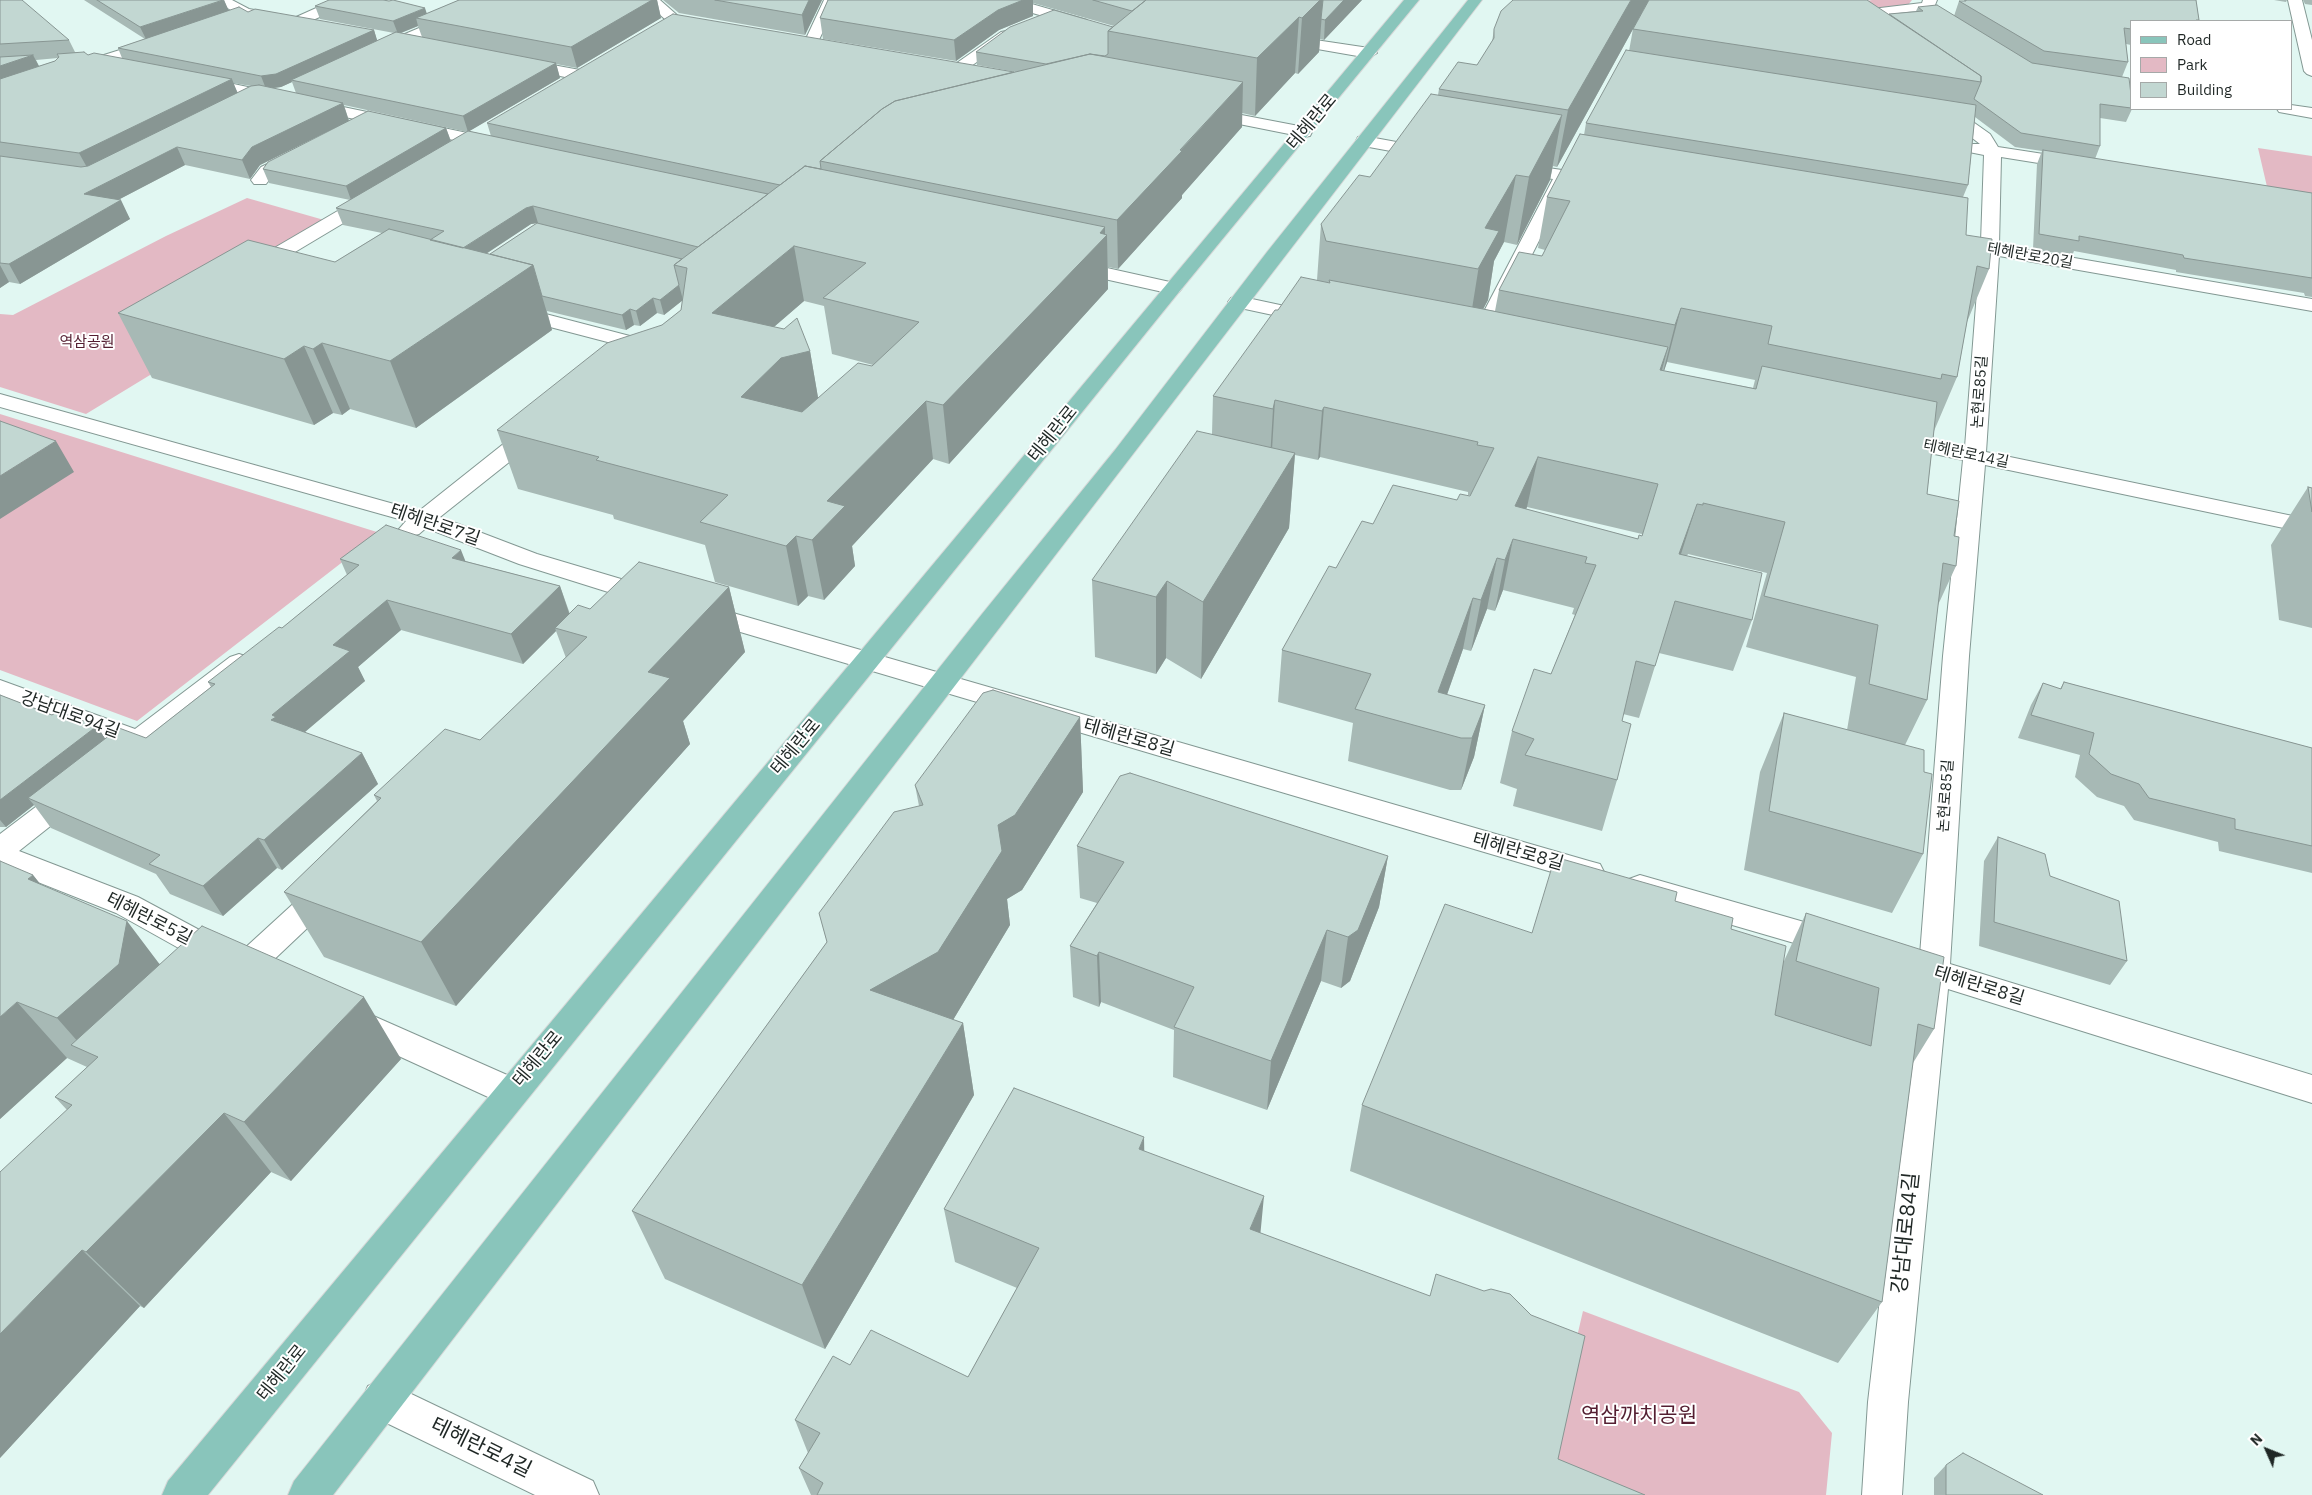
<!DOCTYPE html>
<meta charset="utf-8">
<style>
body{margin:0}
#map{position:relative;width:2312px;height:1495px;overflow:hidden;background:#e1f7f2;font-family:"IBM Plex Sans",sans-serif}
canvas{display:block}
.legend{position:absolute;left:2130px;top:20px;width:162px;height:90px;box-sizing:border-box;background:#fff;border:1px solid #a5a9a8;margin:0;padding:6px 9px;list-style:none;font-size:15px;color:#1f2725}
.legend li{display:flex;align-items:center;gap:10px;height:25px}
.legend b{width:25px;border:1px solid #a5a9a8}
.north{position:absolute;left:2242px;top:1425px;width:50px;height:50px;-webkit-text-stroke:4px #fff;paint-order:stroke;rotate:314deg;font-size:14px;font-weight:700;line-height:20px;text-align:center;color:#1f2725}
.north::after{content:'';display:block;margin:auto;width:18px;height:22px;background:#1f2725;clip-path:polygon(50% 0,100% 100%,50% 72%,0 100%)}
</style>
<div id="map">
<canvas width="2312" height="1495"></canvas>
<ul class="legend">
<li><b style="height:6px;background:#89c5bb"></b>Road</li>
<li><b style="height:14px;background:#e3b9c4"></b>Park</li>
<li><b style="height:14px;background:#c2d7d2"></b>Building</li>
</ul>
<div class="north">N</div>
</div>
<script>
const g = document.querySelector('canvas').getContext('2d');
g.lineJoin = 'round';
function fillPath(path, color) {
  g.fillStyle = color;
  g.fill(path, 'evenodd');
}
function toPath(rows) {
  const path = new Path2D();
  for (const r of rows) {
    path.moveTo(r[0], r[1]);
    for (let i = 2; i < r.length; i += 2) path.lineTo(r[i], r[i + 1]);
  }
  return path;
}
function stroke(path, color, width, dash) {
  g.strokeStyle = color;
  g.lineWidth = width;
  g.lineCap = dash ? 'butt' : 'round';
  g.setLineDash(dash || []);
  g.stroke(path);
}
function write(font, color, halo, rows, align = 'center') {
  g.font = font + ' "IBM Plex Sans","Noto Sans KR",sans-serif';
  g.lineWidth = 4;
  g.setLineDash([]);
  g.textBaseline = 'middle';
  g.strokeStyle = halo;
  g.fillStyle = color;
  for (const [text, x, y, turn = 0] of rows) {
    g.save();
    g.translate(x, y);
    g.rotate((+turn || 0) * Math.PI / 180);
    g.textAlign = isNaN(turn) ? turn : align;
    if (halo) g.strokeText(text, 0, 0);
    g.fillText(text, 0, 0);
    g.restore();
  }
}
fillPath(toPath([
 [1812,0,1845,5,1872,0,1912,0,1908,5,1816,15],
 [2258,148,2312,156,2312,198,2268,191],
 [247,198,324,220,249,263,306,280,86,414,0,387,0,314,13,315,166,236],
 [0,414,380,533,137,721,0,670],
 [1583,1311,1799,1392,1832,1433,1826,1495,1549,1495,1541,1492]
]), '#e3b9c4');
const minor = toPath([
 [215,0,232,0,249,9,276,14,278,17,271,21,240,16,215,0],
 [334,0,353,0,351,3,304,24,299,25,292,21,294,18,334,0],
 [485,0,504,0,502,3,382,54,372,54,369,51,372,48,485,0],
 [644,0,660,0,678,16,710,22,712,25,705,29,668,22,644,0],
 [824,0,838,0,816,46,806,46,804,43,824,0],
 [995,0,1018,0,1087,20,1089,23,1082,27,997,3,995,0],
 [2288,0,2302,0,2312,40,2312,76,2307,74,2304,71,2288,0],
 [1006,31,1013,35,1011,38,964,71,954,71,951,68,954,65,1001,32,1006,31],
 [1282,35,1369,48,1377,53,1369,58,1277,42,1275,39,1277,36,1282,35],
 [155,39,160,40,162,43,160,46,77,73,72,71,69,68,72,65,155,39],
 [520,59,580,70,585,72,588,75,585,78,580,80,515,67,512,64,515,61,520,59],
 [200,77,496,139,502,140,504,144,502,148,496,149,194,85,192,82,194,79,200,77],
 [1943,103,1949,105,1990,134,1998,147,2076,159,2082,160,2085,164,2082,168,2076,169,2001,157,1999,245,2312,299,2312,311,1999,256,1986,452,2312,520,2312,534,1985,465,1969,656,1950,964,2312,1075,2312,1103,1948,989,1908,1402,1902,1495,1862,1495,1868,1402,1917,980,1896,973,1891,964,1896,955,1907,951,1920,955,1943,656,1963,460,1887,444,1884,439,1887,434,1895,432,1965,447,1980,253,1964,250,1962,246,1964,242,1971,240,1981,242,1984,155,1969,152,1967,148,1969,144,1980,144,1937,111,1935,108,1937,105,1943,103],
 [2291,105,2312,108,2312,118,2279,112,2277,109,2291,109,2291,105],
 [1205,108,1304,127,1310,128,1312,132,1310,136,1304,137,1199,116,1197,113,1199,110,1205,108],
 [1364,136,1429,148,1435,149,1437,153,1435,157,1429,158,1358,145,1356,141,1358,137,1364,136],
 [298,150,304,151,306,155,304,159,273,175,266,184,254,184,251,180,261,167,298,150],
 [1513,163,1597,175,1603,176,1606,180,1603,184,1597,185,1569,181,1487,344,1484,348,1477,350,1470,348,1467,344,1553,179,1507,172,1504,168,1507,164,1513,163],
 [371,194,377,195,380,199,377,203,290,255,283,257,276,255,274,251,276,247,365,195,371,194],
 [1071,260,1179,284,1182,288,1179,292,1172,294,1064,270,1062,266,1064,262,1071,260],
 [1238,296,1322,314,1325,318,1322,322,1315,324,1231,306,1228,302,1231,298,1238,296],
 [515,306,649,341,652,345,649,349,642,351,508,316,505,312,508,308,515,306],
 [0,394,419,511,526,426,534,424,542,426,545,431,542,436,440,517,537,554,658,590,661,596,658,602,649,604,640,602,519,564,426,528,419,534,411,536,403,534,399,529,406,521,0,407,0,394],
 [702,604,1589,861,1600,864,1604,872,1600,880,1589,883,693,618,689,612,693,606,702,604],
 [239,654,248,657,252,663,248,669,125,766,115,769,105,766,101,759,105,752,117,743,0,699,0,680,135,729,230,657,239,654],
 [72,784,82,787,86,794,82,801,19,851,138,897,231,947,236,956,234,958,316,883,327,879,338,883,342,891,338,899,245,987,234,991,223,987,218,978,225,967,220,969,209,965,116,913,0,867,0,834,62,787,72,784],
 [1640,875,1832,930,1843,933,1847,942,1843,951,1832,954,1629,895,1625,887,1629,879,1640,875],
 [353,1007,523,1082,528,1092,523,1102,511,1107,499,1102,342,1030,337,1020,342,1010,353,1007],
 [382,1380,593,1481,599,1495,535,1495,368,1414,362,1400,368,1386,382,1380]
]);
const tertiary = toPath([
 [1923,0,1937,0,1933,10,1847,20,1840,16,1847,12,1922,3,1923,0]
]);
const primary = toPath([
 [1404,0,1419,0,1179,292,208,1495,162,1495,168,1481,1404,0],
 [1468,0,1482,0,333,1495,288,1495,294,1481,982,614,1115,450,1267,252,1468,0]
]);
stroke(minor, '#839893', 2);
stroke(tertiary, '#839893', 2);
stroke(primary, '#d7d8d8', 2);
fillPath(minor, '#fff');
fillPath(tertiary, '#fff');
fillPath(primary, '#89c5bb');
fillPath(toPath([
 [0,0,69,40,75,52,88,55,122,58,118,48,145,39,84,0,224,0,228,11,248,12,374,30,377,41,394,33,320,19,315,6,426,14,459,0,657,0,661,18,577,68,556,64,560,78,469,131,491,136,487,123,1014,72,1016,72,977,65,976,52,1113,27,1114,26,1033,3,1033,16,999,30,956,61,823,39,820,18,828,0,1362,0,1324,40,1320,39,1319,52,1298,74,1295,73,1255,116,1242,113,1242,127,1182,195,1182,198,1118,269,1108,267,1108,289,949,464,933,459,852,546,855,566,824,600,808,596,798,606,715,582,705,545,614,519,613,515,518,489,497,430,662,325,681,310,683,300,664,315,657,313,640,326,634,325,626,330,547,311,552,330,416,428,350,409,342,415,333,413,314,425,152,378,118,313,335,262,382,233,343,225,336,208,350,200,269,183,263,169,446,128,451,141,467,132,344,105,349,121,260,165,250,179,185,165,118,200,130,219,20,284,9,282,0,288],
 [418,26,422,37,401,33],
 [58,58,55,61,39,66,36,60],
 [292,82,296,93,273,88,281,87],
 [233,83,251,86,238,93],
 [537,223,490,254,486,254,531,224],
 [804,301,824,306,832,354,873,365,818,398,810,351,774,327],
 [663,0,822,0,805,35,679,13],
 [1649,0,1557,167,1553,166,1550,180,1517,245,1504,242,1494,261,1488,300,1483,309,1495,311,1499,290,1542,256,1545,250,1538,248,1547,197,1584,135,1586,123,1629,51,1633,29,1889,14,1916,11,1918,7,1954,16,1959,1,1964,1,1964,0,2196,0,2199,20,2198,21,2131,21,2131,45,2126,44,2128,62,2122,77,2131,95,2131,109,2132,109,2126,122,2100,118,2100,146,2095,159,2312,193,2312,297,2305,296,2304,293,2176,272,2176,270,2074,251,2072,256,2033,249,2037,164,2042,151,2015,147,1975,117,1968,185,1963,197,1966,235,1989,269,1967,322,1957,377,1934,431,1927,494,1954,536,1956,566,1938,605,1927,700,1905,745,1923,854,1892,913,1744,870,1760,772,1784,713,1847,730,1856,677,1746,647,1767,573,1688,554,1687,556,1752,620,1733,671,1659,653,1639,718,1623,714,1622,721,1617,780,1602,831,1513,806,1517,789,1500,783,1512,731,1551,674,1575,615,1572,614,1574,608,1503,590,1495,611,1487,609,1471,651,1463,649,1447,695,1485,705,1474,757,1461,790,1450,790,1348,761,1353,723,1278,702,1282,650,1336,568,1373,524,1470,496,1470,495,1468,495,1468,492,1320,457,1318,460,1295,455,1289,528,1201,679,1166,658,1156,674,1095,657,1092,580,1212,434,1213,396,1278,310,1317,280,1321,224,1370,177,1438,95,1439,89,1477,65,1492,42,1494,29],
 [1667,362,1755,380,1753,388,1664,371],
 [1527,507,1642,534,1642,536,1638,539,1526,509],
 [2274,0,2287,0,2286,2],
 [2303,0,2312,0,2312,5,2305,4],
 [2308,487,2312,488,2312,628,2279,620,2271,545],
 [340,559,465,561,560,586,570,614,590,609,729,587,745,652,683,721,690,744,456,1006,324,957,284,892,377,801,374,795,480,740,566,658,556,631,523,664,401,630,358,667,365,681,304,732,362,753,378,784,282,870,277,868,223,916,170,894,156,874,51,828,34,805,6,827,0,827,0,695,52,715,97,726,105,739,146,738,211,687,208,682,282,628,347,575],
 [2064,682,2312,748,2312,873,2219,851,2218,842,2134,820,2124,806,2097,797,2075,777,2080,755,2018,738,2031,705,2043,683,2060,689],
 [1080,717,1083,792,1022,890,1007,899,1010,925,953,1020,963,1023,974,1095,825,1349,665,1279,632,1211,827,942,819,913,919,806,915,785],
 [1998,837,2050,876,2127,961,2110,985,1979,946,1984,861],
 [1077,846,1388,856,1379,907,1350,981,1341,988,1321,981,1267,1110,1173,1077,1174,1030,1101,1002,1099,1007,1073,997,1070,946,1097,903,1080,898],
 [33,875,41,885,160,964,401,1059,291,1181,271,1172,144,1308,140,1306,0,1458,67,1110,55,1097,87,1067,67,1058,0,1119],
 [1675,901,1731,929,1784,961,1806,913,1934,1029,1913,1063,1882,1302,1838,1363,1350,1171,1362,1105,1532,933],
 [1144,1151,1260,1233,1558,1459,1645,1495,811,1495,799,1468,808,1453,795,1420,850,1365,968,1377,1017,1288,955,1262,944,1209],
 [1946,1465,2043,1495,1934,1495,1934,1478]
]), '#a7b9b5');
fillPath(toPath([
 [224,0,229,11,146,39,140,27],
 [652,0,657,0,661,18,577,68,571,47],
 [809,0,822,0,805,35,802,15],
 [1023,0,1033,0,1033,16,999,30,956,61,954,40,998,10],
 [1320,0,1323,0,1319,52,1298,74,1302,18],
 [1344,0,1362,0,1324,40,1325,20],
 [1631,0,1649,0,1557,167,1568,110],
 [425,8,429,20,416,18,418,26,398,34,393,21],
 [1299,17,1295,73,1255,116,1257,58],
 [374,30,378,43,291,80,292,82,281,87,266,89,261,76],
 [33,55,42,72,0,86,0,66],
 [556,63,560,78,468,132,463,116],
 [232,79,239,97,89,171,79,153],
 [1243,82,1242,127,1182,195,1182,198,1118,269,1117,220],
 [343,103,349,121,260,165,250,179,242,160,252,147],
 [1562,115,1550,180,1517,245,1529,177],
 [446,128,451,142,351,200,346,186],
 [177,147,185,165,93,213,84,194],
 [1516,175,1504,242,1494,261,1488,300,1467,340,1485,228],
 [121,200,130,219,20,284,9,264],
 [533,206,538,223,531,224,440,284,434,267,526,208],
 [1105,227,1105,236,1107,235,1108,289,949,464,943,405],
 [794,246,804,301,725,369,712,313],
 [0,265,9,282,0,288],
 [533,265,552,330,416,428,390,361],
 [679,285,683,300,664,315,660,300],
 [653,298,657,313,640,326,636,311],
 [1681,308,1667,362,1661,380,1675,325],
 [630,309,634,325,626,330,622,315],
 [322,343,350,409,342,415,313,349],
 [304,346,333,413,314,425,284,359],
 [1668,347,1655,396,1660,370],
 [810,351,820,409,754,455,741,397,781,358],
 [1275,400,1272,450,1270,459,1273,409],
 [926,401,933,459,852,546,855,566,824,600,812,540,827,501],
 [1324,407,1320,457,1318,460,1322,411],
 [56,441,74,472,0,519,0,476],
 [1295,453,1289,528,1201,679,1203,602],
 [1538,457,1527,507,1505,557,1515,506],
 [1697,504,1681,554,1679,554],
 [796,536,808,596,798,606,786,546],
 [1513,539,1503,590,1495,611,1505,560],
 [461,550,473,580,452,558],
 [1497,558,1487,609,1471,651,1481,600],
 [1167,581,1166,658,1156,674,1156,597],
 [560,586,570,616,555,628,556,631,523,664,511,634],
 [729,587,745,652,683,721,690,744,456,1006,421,942,648,672],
 [1473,598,1463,649,1434,731,1438,692],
 [387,600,401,630,358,667,365,681,291,744,271,720,272,715,333,645],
 [1485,705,1474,757,1461,790,1472,738],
 [1080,717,1083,792,1022,890,1007,899,1010,925,950,1025,870,990,998,825],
 [97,726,110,746,28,798,34,805,6,827,0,820,0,800],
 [362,753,378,784,282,870,264,840],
 [258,838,277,868,223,916,203,886],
 [1388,856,1379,907,1350,981,1341,988,1348,937],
 [33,875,79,933,28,879],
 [127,921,170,978,98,1057,87,1052,57,1018],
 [1327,930,1321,981,1267,1110,1271,1061],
 [1099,952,1101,1002,1099,1007,1097,956],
 [364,997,401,1059,291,1181,244,1122],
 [17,1002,67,1058,0,1119,0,1017],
 [963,1023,974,1095,825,1349,802,1285],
 [224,1113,271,1172,144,1308,86,1252],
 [1144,1137,1145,1191,1139,1149],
 [1264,1196,1259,1248,1250,1229],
 [82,1250,140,1306,0,1458,0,1334]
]), '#889693');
const building = toPath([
 [0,0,22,0,69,40,0,44,0,0],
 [97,0,223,0,140,27,97,0],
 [329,0,383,0,389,1,393,0,425,8,393,21,315,6,329,0],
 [459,0,652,0,571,47,416,18,459,0],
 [715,0,809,0,802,15,715,0],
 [828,0,1023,0,998,10,954,40,820,18,828,0],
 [1093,0,1146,0,1132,11,1093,0],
 [1146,0,1320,0,1302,18,1299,17,1257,58,1108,31,1146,0],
 [1323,0,1344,0,1325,20,1321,19,1323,0],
 [1513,0,1631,0,1568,110,1439,89,1458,62,1477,65,1494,38,1494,29,1501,11,1513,0],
 [1649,0,1867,0,1981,76,1981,82,1633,29,1649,0],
 [1966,0,2196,0,2199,20,2196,20,2196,21,2131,21,2131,29,2124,28,2128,62,2044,51,1959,1,1966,1,1966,0],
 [1937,5,2032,63,2129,78,2131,95,2131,108,2100,104,2100,146,2021,133,1974,99,1981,82,1981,76,1889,14,1923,11,1918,7,1937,5],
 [239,7,248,12,255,9,374,30,276,74,261,76,118,48,239,7],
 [1054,10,1113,27,1108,31,1108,54,1105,56,1090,54,1046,64,976,52,1010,27,1054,10],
 [673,14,1014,72,895,101,882,109,820,161,821,169,805,166,780,185,487,123,673,14],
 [396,32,556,63,463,116,291,80,396,32],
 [1626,50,1976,105,1968,185,1586,123,1626,50],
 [84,52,88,55,94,53,232,79,79,153,0,142,0,79,55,61,59,57,57,54,84,52],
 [1090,54,1243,82,1180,150,1182,151,1117,220,820,161,882,109,895,101,1090,54],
 [33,55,0,66,0,57,33,55],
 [259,85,343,103,252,147,242,160,177,147,84,194,121,200,9,264,0,263,0,156,81,167,88,166,251,86,259,85],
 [1431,94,1562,115,1529,177,1516,175,1485,228,1499,231,1478,269,1326,241,1321,224,1359,175,1370,177,1431,94],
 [368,111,446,128,346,186,263,169,268,162,368,111],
 [468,131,768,194,698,247,533,206,526,208,463,248,430,240,444,231,336,208,468,131],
 [1580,134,1968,198,1966,235,1992,239,1989,269,1977,266,1957,377,1942,374,1941,379,1768,344,1772,326,1681,308,1675,325,1499,290,1519,252,1542,256,1570,201,1547,197,1580,134],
 [2043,150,2312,193,2312,278,2184,258,2183,255,2079,236,2079,241,2039,234,2043,150],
 [805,166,1105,227,1100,233,1107,235,943,405,926,401,827,501,845,506,812,540,796,536,786,546,700,522,728,495,596,460,599,457,497,430,607,343,662,325,681,310,687,268,674,265,805,166],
 [794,246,866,263,823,298,919,322,872,366,858,363,802,412,741,397,781,358,810,351,797,318,784,329,712,313,794,246],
 [537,223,682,259,674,265,679,285,660,300,653,298,636,311,630,309,622,315,542,296,533,265,490,254,537,223],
 [389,229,533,265,390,361,322,343,313,349,304,346,284,359,118,313,248,240,335,262,389,229],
 [1301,277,1330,283,1329,280,1483,309,1668,347,1660,370,1756,389,1762,366,1937,402,1927,494,1959,501,1954,536,1959,537,1956,566,1943,563,1927,700,1869,684,1878,625,1764,596,1785,522,1703,503,1703,505,1697,504,1679,554,1762,573,1752,620,1675,601,1655,666,1636,661,1622,721,1631,724,1617,780,1525,755,1534,739,1512,731,1534,669,1551,674,1596,565,1585,563,1587,557,1513,539,1505,560,1497,558,1481,600,1473,598,1438,692,1485,705,1472,738,1461,738,1355,709,1371,674,1282,650,1329,566,1336,568,1362,521,1373,524,1393,485,1457,500,1460,494,1470,496,1494,448,1477,445,1478,442,1324,407,1322,411,1275,400,1273,409,1213,396,1275,310,1278,310,1301,277],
 [1538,457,1658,484,1642,536,1639,535,1638,539,1515,506,1538,457],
 [0,421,56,441,0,476,0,421],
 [1197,431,1295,453,1203,602,1167,581,1156,597,1092,580,1197,431],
 [2308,487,2312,488,2312,512,2308,487],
 [386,525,461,550,452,558,560,586,511,634,387,600,333,645,350,651,272,715,276,717,271,720,362,753,264,840,258,838,203,886,149,864,160,855,28,798,119,728,146,738,215,684,208,682,279,627,282,628,359,565,340,559,386,525],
 [639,562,729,587,648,672,670,678,421,942,284,892,381,798,374,795,445,729,480,740,587,637,555,628,578,605,590,609,639,562],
 [2064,682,2312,748,2312,846,2235,829,2235,819,2149,798,2139,784,2111,774,2089,754,2094,733,2031,715,2043,683,2061,689,2064,682],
 [993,690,1080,717,1015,815,998,825,1002,851,938,952,870,990,963,1023,802,1285,632,1211,827,942,819,913,894,812,923,805,915,785,983,693,993,690],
 [0,695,52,715,58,711,97,726,0,800,0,695],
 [1784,713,1924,750,1924,772,1932,774,1923,854,1769,811,1784,713],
 [1130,773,1388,856,1358,930,1348,937,1327,930,1271,1061,1174,1027,1194,987,1099,952,1097,956,1070,946,1124,862,1077,846,1120,776,1130,773],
 [1998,837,2045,854,2050,876,2119,901,2127,961,1994,922,1998,837],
 [1555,857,1677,892,1675,901,1733,918,1731,929,1786,946,1775,1015,1871,1046,1879,988,1796,961,1806,913,1944,957,1934,1029,1918,1024,1882,1302,1362,1105,1445,904,1532,933,1555,857],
 [0,861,33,875,28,879,127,921,119,964,57,1018,17,1002,0,1017,0,861],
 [202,926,364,997,244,1122,224,1113,86,1252,82,1250,0,1334,0,1172,72,1105,55,1097,98,1057,71,1045,202,926],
 [1014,1088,1144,1137,1139,1149,1264,1196,1250,1229,1430,1296,1436,1274,1484,1291,1491,1289,1510,1294,1531,1315,1585,1336,1558,1459,1645,1495,817,1495,823,1483,799,1468,820,1433,795,1420,833,1356,850,1365,871,1330,968,1377,1039,1248,944,1209,1014,1088],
 [1963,1453,2043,1495,1946,1495,1946,1465,1963,1453]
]);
fillPath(building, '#c2d7d2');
stroke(building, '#889693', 1);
write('15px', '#1f2725', '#fff', [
 ["테헤란로20길",2030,256,10],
 ["논현로85길",1980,392,-86],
 ["테헤란로14길",1966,454,12],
 ["논현로85길",1946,796,-86]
]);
write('15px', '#541e31', '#fff', [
 ["역삼공원",87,343]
]);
write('18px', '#1f2725', '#fff', [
 ["테헤란로",1312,122,-50],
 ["테헤란로",1053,434,-51],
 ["테헤란로7길",435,525,19],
 ["강남대로94길",70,715,20],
 ["테헤란로8길",1129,738,16],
 ["테헤란로",796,747,-50],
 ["테헤란로8길",1518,852,16],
 ["테헤란로5길",149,919,27],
 ["테헤란로8길",1979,986,17],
 ["테헤란로",538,1059,-50],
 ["테헤란로",282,1373,-51]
]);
write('21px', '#1f2725', '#fff', [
 ["강남대로84길",1906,1233,-84],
 ["테헤란로4길",481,1448,26]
]);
write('21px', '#541e31', '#fff', [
 ["역삼까치공원",1639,1416]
]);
</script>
